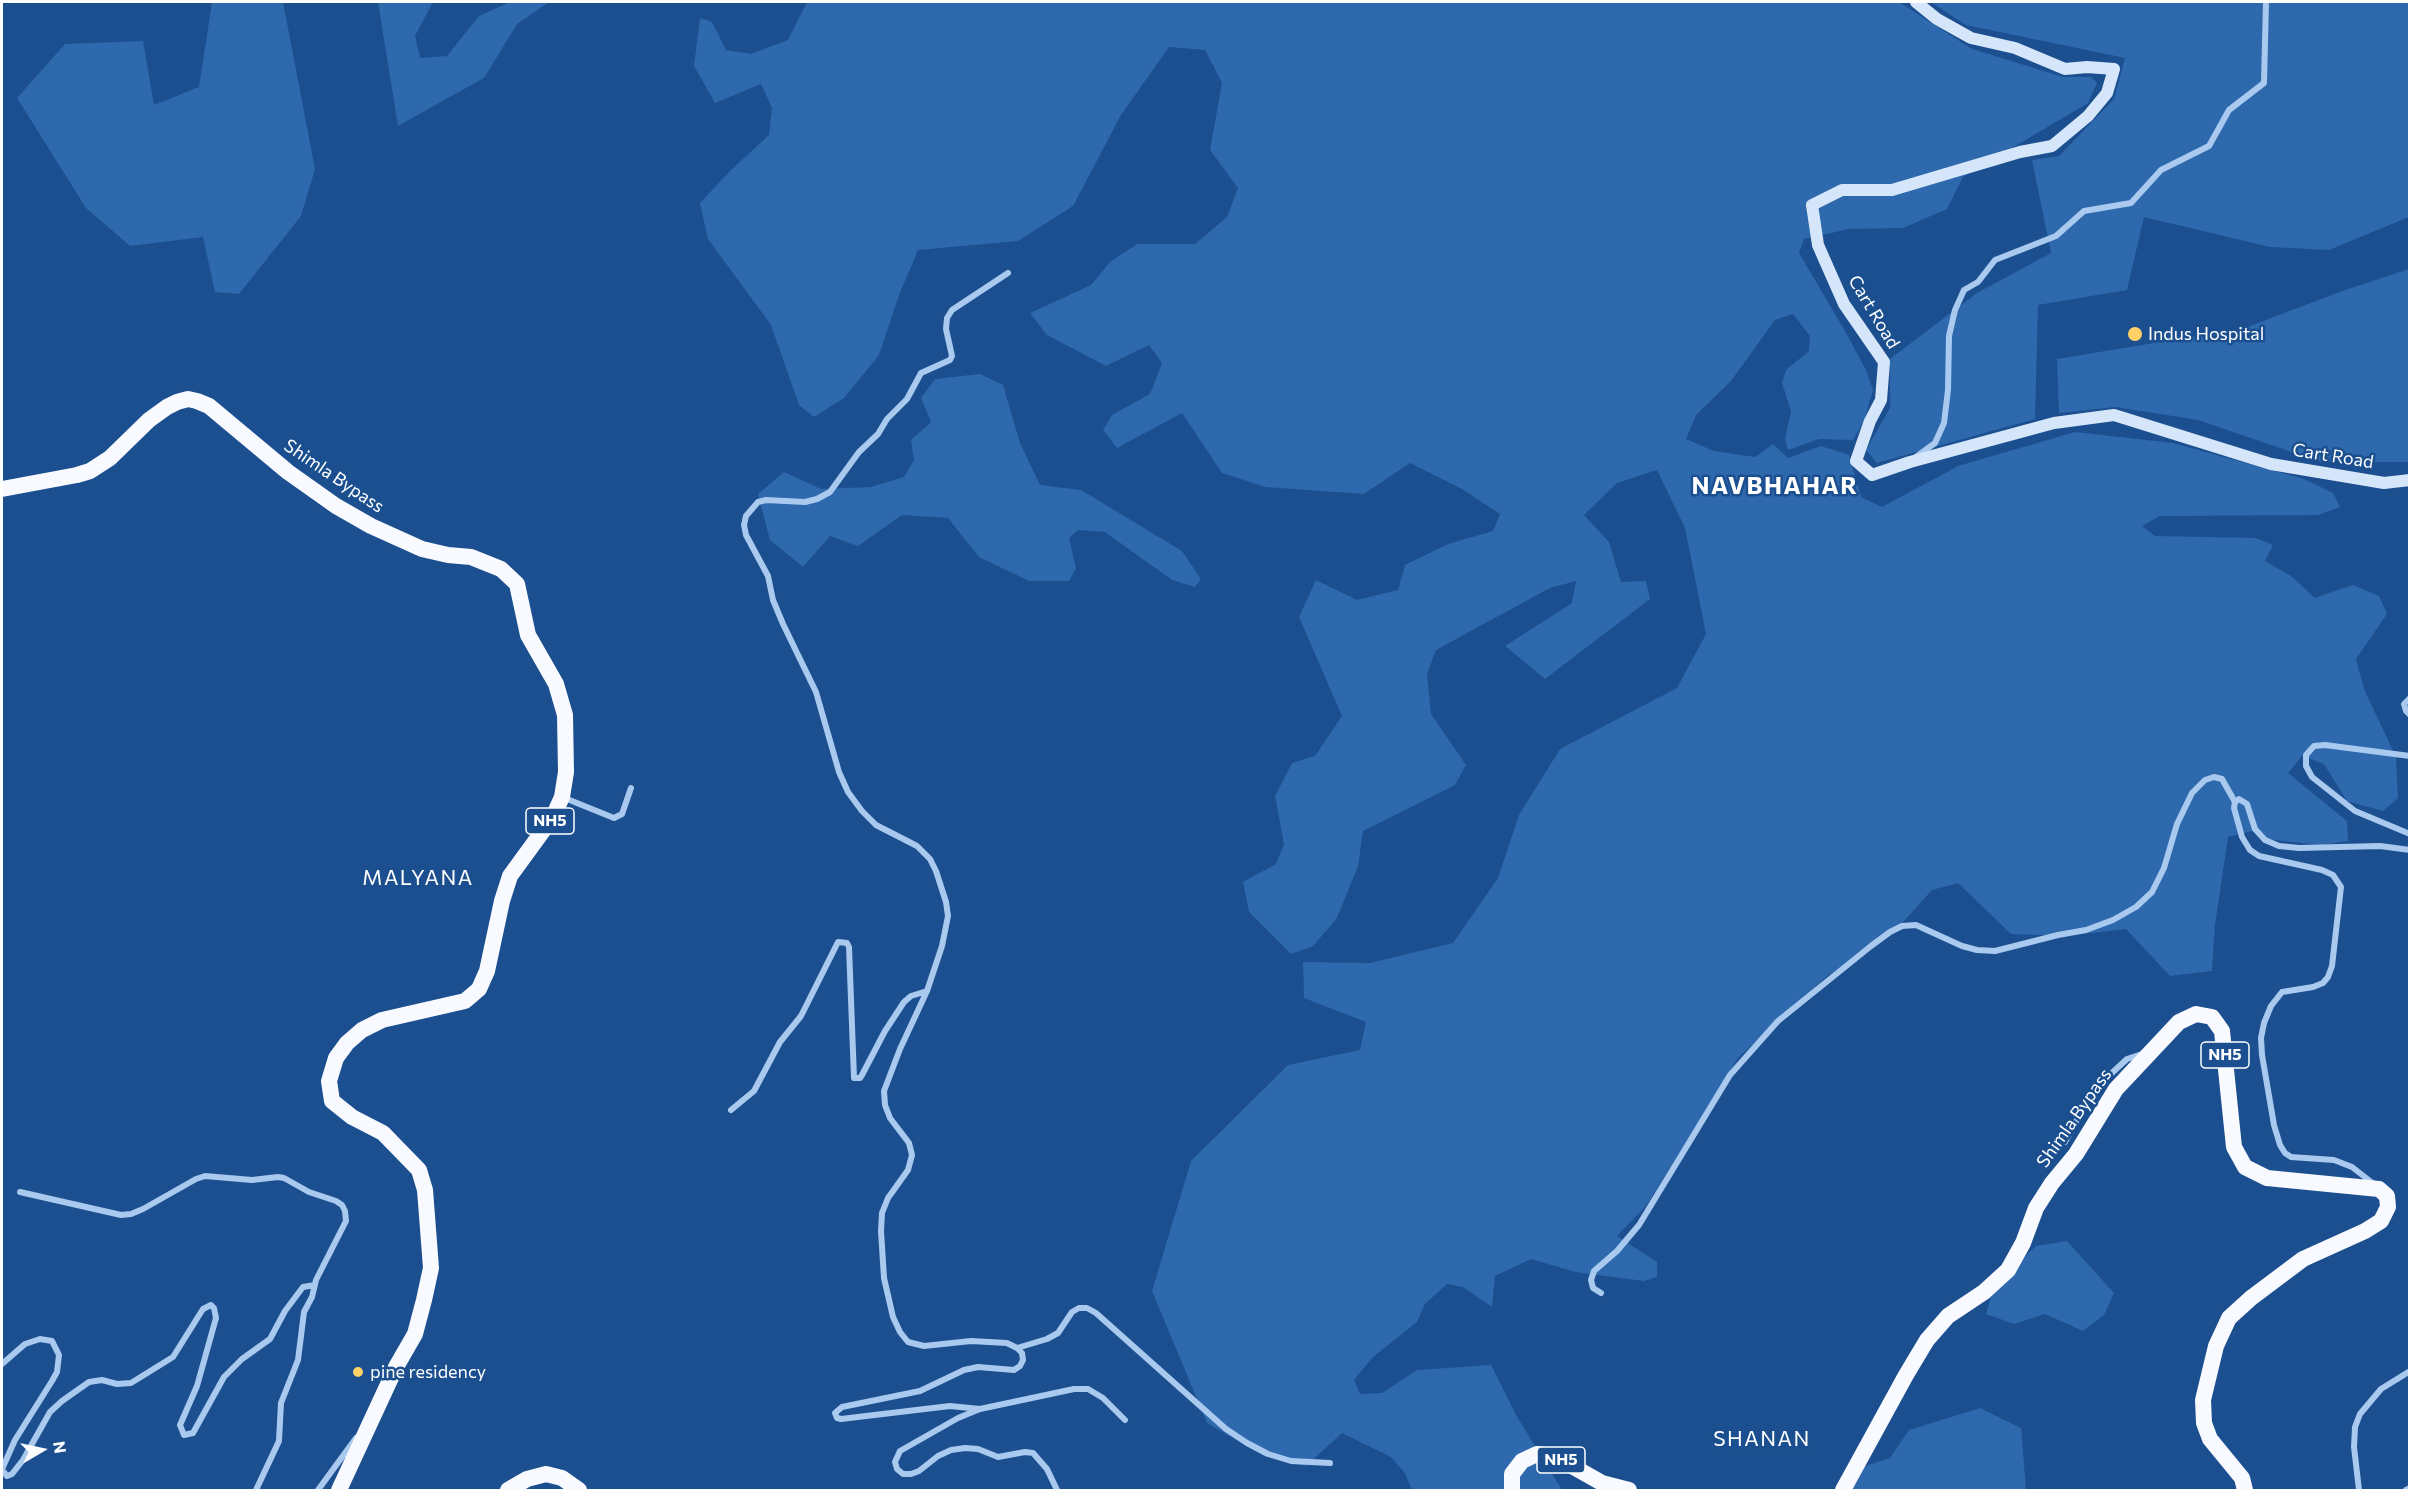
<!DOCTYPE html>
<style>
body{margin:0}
#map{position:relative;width:2411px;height:1492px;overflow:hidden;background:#1b4f8f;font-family:Commissioner,sans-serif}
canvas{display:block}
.frame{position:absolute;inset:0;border:3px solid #fff;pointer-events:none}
.north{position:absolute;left:12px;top:1420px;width:60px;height:60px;-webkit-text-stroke:4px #1b4f8f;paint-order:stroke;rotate:81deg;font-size:16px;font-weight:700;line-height:24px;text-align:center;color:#fff}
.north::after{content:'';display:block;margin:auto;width:21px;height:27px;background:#fff;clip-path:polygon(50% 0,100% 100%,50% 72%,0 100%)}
</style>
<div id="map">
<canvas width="2411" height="1492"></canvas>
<div class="frame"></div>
<div class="north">N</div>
</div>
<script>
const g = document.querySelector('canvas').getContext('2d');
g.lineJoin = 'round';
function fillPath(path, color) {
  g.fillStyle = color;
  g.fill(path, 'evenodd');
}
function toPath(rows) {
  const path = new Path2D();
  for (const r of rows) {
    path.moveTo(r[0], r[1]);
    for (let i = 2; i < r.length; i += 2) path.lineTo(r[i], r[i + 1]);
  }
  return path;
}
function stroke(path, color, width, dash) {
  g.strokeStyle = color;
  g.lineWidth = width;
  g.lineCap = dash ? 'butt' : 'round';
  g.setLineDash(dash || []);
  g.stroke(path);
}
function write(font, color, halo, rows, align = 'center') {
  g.font = font + ' Commissioner,sans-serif';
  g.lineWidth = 5;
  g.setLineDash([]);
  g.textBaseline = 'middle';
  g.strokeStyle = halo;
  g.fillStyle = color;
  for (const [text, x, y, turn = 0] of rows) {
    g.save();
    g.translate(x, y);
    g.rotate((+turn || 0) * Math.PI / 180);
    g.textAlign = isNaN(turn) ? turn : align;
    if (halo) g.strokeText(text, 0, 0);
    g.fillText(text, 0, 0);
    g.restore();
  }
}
fillPath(toPath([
 [212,2,283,2,315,169,301,216,239,294,215,292,203,237,130,246,86,208,17,98,65,44,143,41,154,105,199,87],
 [378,2,433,2,415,36,420,58,447,56,479,16,510,2,549,2,517,24,484,78,398,126],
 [807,2,1899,2,1972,49,2063,77,2091,77,2097,83,2088,103,1963,177,1947,209,1903,228,1849,229,1804,239,1799,253,1845,331,1866,370,1873,390,1864,421,1853,440,1819,439,1788,450,1785,439,1791,411,1782,383,1786,370,1809,351,1810,336,1793,314,1775,320,1731,381,1696,415,1686,439,1714,451,1755,457,1773,444,1788,458,1821,446,1849,455,1861,497,1882,507,1958,466,2075,432,2173,443,2304,479,2333,493,2340,507,2318,515,2160,516,2142,526,2155,536,2256,538,2273,545,2265,561,2291,576,2315,598,2353,585,2379,596,2387,614,2356,659,2364,689,2396,757,2398,798,2383,811,2347,801,2324,764,2302,756,2288,773,2347,821,2348,841,2321,845,2266,839,2253,831,2228,837,2215,925,2212,971,2170,976,2126,929,2065,936,2011,934,1958,883,1932,890,1895,931,1826,977,1738,1058,1646,1206,1617,1236,1657,1262,1657,1277,1644,1281,1575,1272,1531,1259,1495,1276,1492,1307,1463,1287,1447,1284,1425,1304,1417,1322,1373,1357,1354,1380,1360,1394,1382,1393,1417,1370,1491,1365,1516,1415,1562,1490,1412,1490,1405,1473,1391,1457,1342,1433,1306,1466,1264,1456,1207,1423,1152,1291,1191,1161,1288,1065,1360,1050,1366,1022,1304,998,1303,962,1370,963,1453,943,1498,878,1519,815,1560,749,1677,688,1706,634,1685,528,1657,470,1617,483,1584,515,1609,542,1621,582,1646,581,1650,599,1545,679,1505,646,1572,603,1576,581,1550,588,1436,650,1427,674,1431,714,1466,765,1455,785,1363,831,1358,866,1337,918,1313,946,1291,954,1249,912,1243,882,1276,864,1284,844,1275,796,1292,763,1315,756,1342,716,1299,617,1316,580,1357,600,1398,590,1405,565,1448,544,1493,531,1500,514,1462,489,1410,463,1364,494,1265,487,1222,473,1182,413,1117,448,1103,430,1112,415,1150,394,1162,363,1149,345,1106,366,1047,335,1030,313,1091,285,1110,262,1137,244,1195,244,1227,217,1238,188,1210,150,1222,83,1205,50,1169,47,1121,115,1073,206,1018,241,918,250,899,295,879,355,844,398,814,417,799,405,771,325,708,239,700,203,730,171,769,135,772,108,761,84,715,103,694,66,700,18,712,22,726,50,751,54,788,40],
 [1931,2,2409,2,2409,217,2329,250,2270,247,2144,217,2127,290,2038,305,2035,419,1877,463,1866,450,1890,408,1890,359,1977,293,2051,253,2032,160,2059,156,2114,99,2125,58,1966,25],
 [2409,269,2409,462,2321,462,2198,420,2115,407,2059,413,2057,359,2245,328,2342,291],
 [980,374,1003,385,1020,443,1040,485,1081,490,1182,551,1201,579,1195,587,1172,580,1105,532,1078,530,1069,538,1076,568,1069,581,1029,581,979,557,948,518,902,515,858,546,830,536,803,567,770,540,758,494,784,472,821,489,871,487,904,477,914,460,911,440,931,422,921,398,935,379],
 [2067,1241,2114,1293,2104,1315,2083,1331,2045,1314,2014,1324,1986,1314,1994,1286,2036,1246],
 [1980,1408,2021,1428,2026,1490,1844,1490,1862,1467,1890,1458,1909,1430]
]), '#2e69ad');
stroke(toPath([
 [1916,457,1935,443,1944,423,1948,390,1949,336,1955,310,1964,290,1978,282,1995,260,2056,236,2084,211,2131,203,2161,170,2209,146,2229,110,2264,83,2266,2],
 [2410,698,2404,704,2406,711,2410,715],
 [2410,756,2325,745,2314,746,2306,755,2306,766,2312,777,2355,811,2410,834],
 [562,797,614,818,622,814,631,788],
 [731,1110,754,1091,780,1042,801,1016,838,942,847,943,849,947,854,1078,860,1078,862,1075,885,1031,904,1002,911,996,927,991],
 [2065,1142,2088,1099,2101,1083,2127,1059,2142,1054],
 [2375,1185,2352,1167,2334,1160,2291,1157,2285,1153,2280,1145,2274,1125,2262,1055,2261,1038,2264,1023,2271,1006,2282,992,2313,987,2323,983,2328,977,2332,966,2341,887,2333,875,2322,870,2259,856,2250,850,2242,837,2234,808,2235,802,2239,799,2247,804,2255,829,2265,840,2279,846,2299,848,2380,846,2410,850],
 [20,1192,121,1215,131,1214,143,1209,196,1179,205,1176,252,1180,278,1177,284,1178,309,1192,336,1201,342,1205,345,1211,346,1221,316,1280,312,1297,304,1312,298,1360,281,1403,279,1441,256,1490],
 [1601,1293,1593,1288,1591,1280,1594,1271,1617,1251,1639,1225,1730,1075,1778,1021,1871,946,1890,932,1902,926,1916,925,1962,946,1977,950,1995,951,2058,935,2086,930,2113,920,2136,907,2152,892,2164,868,2177,824,2192,793,2205,780,2214,777,2222,779,2235,802],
 [1017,1348,1047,1339,1058,1333,1072,1312,1079,1308,1087,1308,1096,1313,1226,1429,1247,1443,1268,1454,1291,1461,1330,1463],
 [2,1364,25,1344,40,1339,52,1341,59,1355,57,1372,52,1381,15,1440,2,1469],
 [980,1409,950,1406,841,1419,837,1418,835,1413,842,1407,920,1391,964,1370,978,1367,1014,1370,1020,1366,1023,1360,1022,1353,1017,1348,1007,1343,971,1341,924,1346,908,1342,900,1332,893,1317,884,1278,881,1231,882,1213,888,1198,908,1170,912,1155,909,1143,890,1118,885,1105,884,1091,900,1049,927,991,942,946,948,916,946,902,936,871,930,859,917,846,876,825,862,811,848,792,839,772,816,692,783,624,773,600,768,576,746,535,744,525,746,516,758,502,766,500,805,502,817,499,830,492,859,452,878,434,887,419,907,399,921,373,950,360,952,356,946,329,947,318,952,310,1008,273],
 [2,1470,7,1476,12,1474,23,1460,50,1412,62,1401,89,1382,102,1380,117,1384,131,1383,173,1357,203,1309,211,1305,214,1308,216,1318,197,1386,180,1425,184,1435,193,1433,224,1377,242,1359,270,1339,285,1311,303,1287,315,1285],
 [318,1490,356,1438],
 [1057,1490,1047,1469,1033,1453,1025,1452,998,1457,978,1449,965,1448,951,1450,938,1456,919,1471,911,1474,903,1474,897,1469,895,1462,900,1451,958,1418,980,1409,1074,1389,1088,1389,1103,1398,1125,1420],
 [2359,1490,2354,1447,2355,1427,2360,1414,2381,1389,2410,1371],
 [2406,1490,2410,1488]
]), '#a9c9ee', 6);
stroke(toPath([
 [1916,2,1937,19,1971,38,2015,48,2065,69,2087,67,2114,69,2107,93,2088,116,2052,146,2020,152,1892,190,1842,190,1812,205,1818,245,1844,304,1884,362,1881,400,1870,421,1856,461,1872,475,1910,462,2054,423,2114,415,2271,464,2384,483,2410,480]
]), '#d6e6fa', 12);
stroke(toPath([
 [2,489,77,475,90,471,110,458,149,420,167,407,177,402,188,399,197,401,209,406,288,472,336,506,371,526,422,549,448,555,471,557,501,569,517,584,528,635,556,684,565,715,566,772,562,797,553,817,510,876,502,901,487,971,479,989,465,1001,382,1020,362,1030,347,1043,336,1058,329,1081,332,1101,352,1117,383,1133,419,1170,425,1190,431,1268,424,1300,415,1334,396,1367,339,1490],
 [508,1490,527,1479,546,1474,562,1478,579,1490],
 [1512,1490,1512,1474,1522,1461,1537,1454,1556,1457,1602,1483,1629,1490],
 [1843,1490,1906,1375,1927,1340,1948,1316,1984,1292,2008,1270,2023,1243,2036,1208,2052,1183,2076,1154,2116,1089,2179,1022,2196,1014,2212,1017,2222,1031,2234,1147,2245,1167,2267,1178,2379,1189,2387,1196,2388,1207,2381,1221,2365,1231,2303,1259,2251,1298,2229,1318,2216,1346,2203,1400,2204,1423,2210,1439,2242,1478,2245,1490]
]), '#f8faff', 16);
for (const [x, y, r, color] of [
 [2135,334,8,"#ffd166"],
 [358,1372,6,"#ffd166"]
]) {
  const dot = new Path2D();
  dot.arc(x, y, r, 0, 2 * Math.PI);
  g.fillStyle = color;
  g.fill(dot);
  stroke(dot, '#1b4f8f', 2);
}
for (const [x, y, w] of [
 [550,821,48],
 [2225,1055,48],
 [1561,1460,48]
]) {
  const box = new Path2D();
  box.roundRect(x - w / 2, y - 13, w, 26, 4.5);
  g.fillStyle = '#1b4f8f';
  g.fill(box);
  stroke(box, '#fff', 1.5);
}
write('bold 16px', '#fff', null, [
 ["NH5",550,821],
 ["NH5",2225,1055],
 ["NH5",1561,1460]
]);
write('18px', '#fff', '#1b4f8f', [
 ["Cart Road",1874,312,59],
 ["Cart Road",2333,456,9],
 ["Shimla Bypass",334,476,34],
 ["Shimla Bypass",2074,1118,-55]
]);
write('18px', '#fff', '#1b4f8f', [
 ["Indus Hospital",2148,334],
 ["pine residency",370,1372]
], 'left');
g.letterSpacing = '1.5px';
write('21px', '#fff', '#1b4f8f', [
 ["MALYANA",418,878],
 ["SHANAN",1762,1439]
]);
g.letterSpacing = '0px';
g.letterSpacing = '1.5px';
write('bold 24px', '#fff', '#1b4f8f', [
 ["NAVBHAHAR",1775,486]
]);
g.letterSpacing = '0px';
</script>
